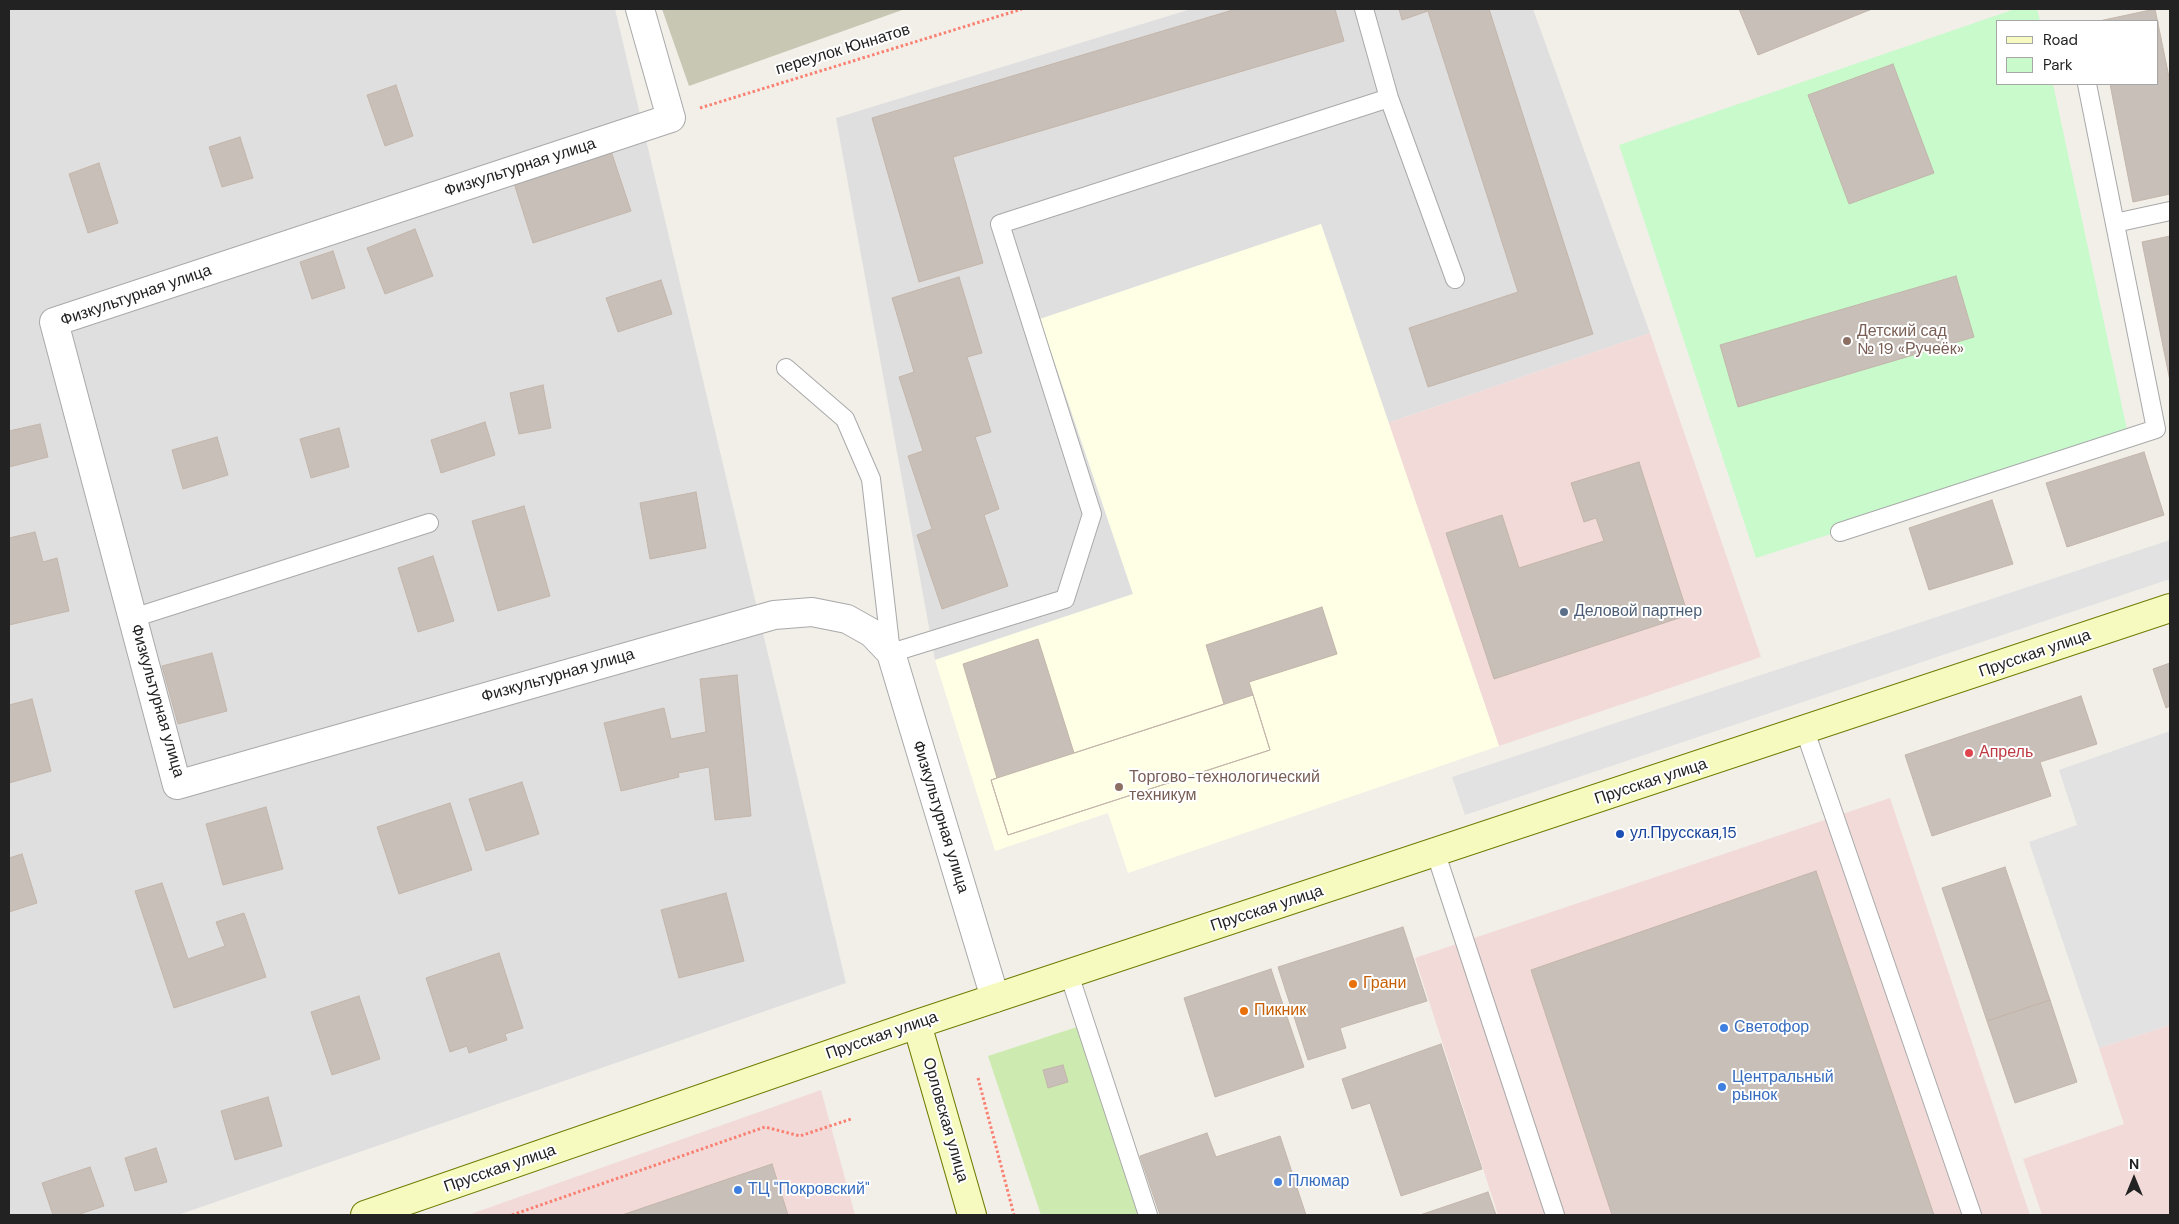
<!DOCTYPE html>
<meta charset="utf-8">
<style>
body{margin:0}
#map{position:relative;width:2179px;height:1224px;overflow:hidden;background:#f2efe9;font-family:"DM Sans",sans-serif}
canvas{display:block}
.frame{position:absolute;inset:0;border:10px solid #222;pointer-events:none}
.legend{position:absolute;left:1996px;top:20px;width:162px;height:65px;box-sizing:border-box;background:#fff;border:1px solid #a7a7a7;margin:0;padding:6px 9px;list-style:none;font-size:15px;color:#222}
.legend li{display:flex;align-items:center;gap:10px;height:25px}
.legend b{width:25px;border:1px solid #a7a7a7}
.north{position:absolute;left:2109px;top:1154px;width:50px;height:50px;-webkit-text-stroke:4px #fff;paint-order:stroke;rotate:0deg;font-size:14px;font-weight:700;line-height:20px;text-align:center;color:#222}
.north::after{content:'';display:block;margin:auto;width:18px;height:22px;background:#222;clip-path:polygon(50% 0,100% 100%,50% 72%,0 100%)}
</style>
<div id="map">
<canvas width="2179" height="1224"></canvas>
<div class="frame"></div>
<ul class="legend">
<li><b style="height:6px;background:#f7fabf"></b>Road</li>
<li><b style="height:14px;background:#c8facc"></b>Park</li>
</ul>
<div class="north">N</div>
</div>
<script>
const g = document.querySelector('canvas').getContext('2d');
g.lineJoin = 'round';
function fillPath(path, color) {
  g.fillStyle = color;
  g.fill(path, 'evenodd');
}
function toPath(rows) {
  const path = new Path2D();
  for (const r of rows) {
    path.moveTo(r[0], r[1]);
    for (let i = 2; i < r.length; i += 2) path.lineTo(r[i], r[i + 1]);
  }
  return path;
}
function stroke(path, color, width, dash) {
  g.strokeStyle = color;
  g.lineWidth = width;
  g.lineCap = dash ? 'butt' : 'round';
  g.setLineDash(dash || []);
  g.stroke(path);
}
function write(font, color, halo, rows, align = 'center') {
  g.font = font + ' "DM Sans",sans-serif';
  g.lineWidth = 4;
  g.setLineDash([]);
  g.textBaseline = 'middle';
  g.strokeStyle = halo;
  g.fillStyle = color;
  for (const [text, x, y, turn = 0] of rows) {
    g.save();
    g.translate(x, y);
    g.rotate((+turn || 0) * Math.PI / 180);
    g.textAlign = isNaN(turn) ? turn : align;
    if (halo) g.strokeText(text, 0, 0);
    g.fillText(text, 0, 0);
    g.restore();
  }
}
fillPath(toPath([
 [9,9,615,9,846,983,178,1215,9,1215],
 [1191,9,1533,9,1650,333,1388,423,1321,224,1040,319,1133,594,935,660,836,118]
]), '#e0dfdf');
fillPath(toPath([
 [1650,333,1761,657,1499,746,1388,423],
 [1890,798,2030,1215,1498,1215,1415,958],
 [2170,1025,2170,1215,2042,1215,2023,1159,2124,1124,2099,1048],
 [821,1090,855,1215,468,1215]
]), '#f2dad9');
fillPath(toPath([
 [1321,224,1499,746,1128,873,1108,813,995,851,935,660,1133,594,1040,319]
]), '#ffffe5');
fillPath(toPath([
 [662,9,905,9,689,86]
]), '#c7c7b4');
fillPath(toPath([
 [1080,1026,1143,1215,1041,1215,988,1056]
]), '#cdebb0');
fillPath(toPath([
 [2015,9,2037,9,2040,21,1998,21,1998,84,2053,84,2129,439,1756,558,1619,145]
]), '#c8facc');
fillPath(toPath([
 [2170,540,2170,579,1465,815,1452,777],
 [2170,731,2170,1025,2099,1048,2029,842,2077,825,2059,770]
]), '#e2e2e2');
const building = toPath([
 [1236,9,1335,9,1344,41,953,157,983,263,919,282,872,118,1236,9],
 [1399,9,1489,9,1593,334,1428,387,1409,328,1518,292,1428,11,1402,20,1399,9],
 [1739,9,1872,9,1758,55,1739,9],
 [2155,9,2170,82,2170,194,2133,202,2110,84,2158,84,2158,21,2099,21,2155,9],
 [1893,64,1934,173,1849,204,1808,95,1893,64],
 [396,85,413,136,385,146,367,95,396,85],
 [240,137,253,178,222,187,209,147,240,137],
 [610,148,631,211,533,243,513,180,610,148],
 [99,163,118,223,88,233,69,174,99,163],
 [415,229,433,276,385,294,367,248,415,229],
 [2170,236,2170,381,2142,242,2170,236],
 [333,251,345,288,312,299,300,262,333,251],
 [1956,276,1974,337,1738,407,1720,345,1956,276],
 [959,277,982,353,967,357,991,432,975,437,999,509,984,515,1008,586,942,609,917,535,932,529,908,456,923,451,899,377,914,372,892,298,959,277],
 [661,280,672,314,618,332,606,298,661,280],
 [543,385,551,428,519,434,510,393,543,385],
 [485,422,495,455,441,473,431,440,485,422],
 [40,424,48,457,9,467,9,431,40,424],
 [339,428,349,467,311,478,300,439,339,428],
 [217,437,228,475,183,489,172,450,217,437],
 [2144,452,2164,515,2067,547,2046,483,2144,452],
 [1639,462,1688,615,1494,679,1446,533,1502,515,1519,568,1604,541,1596,518,1584,522,1571,483,1639,462],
 [696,492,706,548,650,559,640,503,696,492],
 [1992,500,2013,564,1929,590,1909,528,1992,500],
 [524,506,550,596,498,611,472,521,524,506],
 [35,532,43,562,57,558,69,611,9,625,9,538,35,532],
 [433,556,454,621,418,632,398,568,433,556],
 [1322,607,1337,654,1249,682,1270,750,1008,835,991,780,997,778,963,664,1038,639,1074,753,1224,704,1206,645,1322,607],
 [212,653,227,711,178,724,162,666,212,653],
 [2170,663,2170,706,2166,708,2153,669,2170,663],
 [737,675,751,816,715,820,709,767,678,773,679,777,621,791,604,723,664,708,671,739,706,732,700,679,737,675],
 [1253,695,1270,750,1008,835,991,780,1253,695],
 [2081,696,2097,744,2040,762,2051,796,1932,836,1905,755,2081,696],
 [32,699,51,771,9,783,9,705,32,699],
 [522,782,539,834,486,851,469,799,522,782],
 [450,803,472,870,399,894,377,827,450,803],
 [266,807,283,869,223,885,206,824,266,807],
 [22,854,37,903,9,912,9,858,22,854],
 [2005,867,2050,1000,1987,1021,1942,888,2005,867],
 [1816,871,1934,1215,1612,1215,1531,970,1816,871],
 [162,883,188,959,225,946,216,922,244,913,266,977,174,1008,135,891,162,883],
 [726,893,744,961,679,978,661,910,726,893],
 [1403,927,1427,1001,1340,1028,1346,1048,1308,1060,1278,967,1403,927],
 [499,953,523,1028,505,1034,507,1040,469,1053,467,1046,450,1052,426,978,499,953],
 [1271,969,1304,1067,1215,1097,1184,998,1271,969],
 [359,996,380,1059,332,1075,311,1012,359,996],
 [2050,1000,2077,1082,2015,1103,1987,1021,2050,1000],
 [1441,1044,1482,1169,1401,1196,1370,1103,1352,1109,1342,1079,1441,1044],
 [1063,1065,1068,1082,1048,1088,1043,1070,1063,1065],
 [268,1097,282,1146,235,1160,221,1111,268,1097],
 [1207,1133,1216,1157,1280,1136,1306,1215,1160,1215,1140,1156,1207,1133],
 [156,1148,167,1182,135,1191,125,1158,156,1148],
 [772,1164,788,1215,622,1215,772,1164],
 [90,1167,104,1206,77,1215,53,1215,42,1183,90,1167],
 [1488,1192,1496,1215,1420,1215,1488,1192]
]);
fillPath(building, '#c7bfb8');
stroke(building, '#c4b6ab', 1);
const lane = toPath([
 [1364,9,1389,98,1455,279],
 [2115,223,2170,211],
 [786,368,845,419,871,479,891,653,1065,599,1092,514,1000,224,1389,98],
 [1840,532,2156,429,2087,84],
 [133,618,429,523],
 [1805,731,1972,1215],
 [1436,854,1555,1215],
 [1069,974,1148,1215]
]);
const street = toPath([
 [640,9,671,118,54,322,177,785,774,615,812,612,847,619,872,633,891,653,995,998]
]);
const secondary = toPath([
 [917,1024,972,1215],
 [365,1215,917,1024,2170,608]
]);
stroke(lane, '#a9a9a9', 20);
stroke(street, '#a9a9a9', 30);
stroke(secondary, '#707d05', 30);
stroke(toPath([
 [700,108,1022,9],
 [978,1078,1014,1215],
 [512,1215,765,1127,800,1136,851,1119]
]), '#fa8072', 3, [2.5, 2.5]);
stroke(lane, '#fff', 18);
stroke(street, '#fff', 28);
stroke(secondary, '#f7fabf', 28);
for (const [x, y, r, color] of [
 [1847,341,5,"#8d6e63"],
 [1564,612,5,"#5c6f8a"],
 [1969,753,5,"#e0444e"],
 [1119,787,5,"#8d6e63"],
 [1620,834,5,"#1a4fb4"],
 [1353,984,5,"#e8710a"],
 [1244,1011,5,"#e8710a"],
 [1724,1028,5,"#3f7fe0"],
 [1722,1087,5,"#3f7fe0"],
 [1278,1182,5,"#3f7fe0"],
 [738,1190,5,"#3f7fe0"]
]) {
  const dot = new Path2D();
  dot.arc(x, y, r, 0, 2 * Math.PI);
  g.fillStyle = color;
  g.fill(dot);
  stroke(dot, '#fff', 2);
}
write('16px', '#222', '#fff', [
 ["переулок Юннатов",843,50,-17],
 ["Физкультурная улица",520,168,-18],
 ["Физкультурная улица",136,296,-19],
 ["Прусская улица",2035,654,-19],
 ["Физкультурная улица",558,676,-16],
 ["Физкультурная улица",157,701,74],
 ["Прусская улица",1651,782,-18],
 ["Физкультурная улица",940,817,73],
 ["Прусская улица",1267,909,-18],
 ["Прусская улица",882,1036,-19],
 ["Орловская улица",945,1120,74],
 ["Прусская улица",500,1169,-19]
]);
write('16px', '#785e54', '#fff', [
 ["Детский сад",1857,332],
 ["№ 19 «Ручеёк»",1857,350],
 ["Торгово-технологический",1129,778],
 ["техникум",1129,796]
], 'left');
write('16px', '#4e5e75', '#fff', [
 ["Деловой партнер",1574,612]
], 'left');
write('16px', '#be3a42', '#fff', [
 ["Апрель",1979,753]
], 'left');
write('16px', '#164399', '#fff', [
 ["ул.Прусская,15",1630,834]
], 'left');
write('16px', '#c56008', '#fff', [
 ["Грани",1363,984],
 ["Пикник",1254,1011]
], 'left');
write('16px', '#366cbe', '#fff', [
 ["Светофор",1734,1028],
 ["Центральный",1732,1078],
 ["рынок",1732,1096],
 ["Плюмар",1288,1182],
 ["ТЦ \"Покровский\"",748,1190]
], 'left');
</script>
